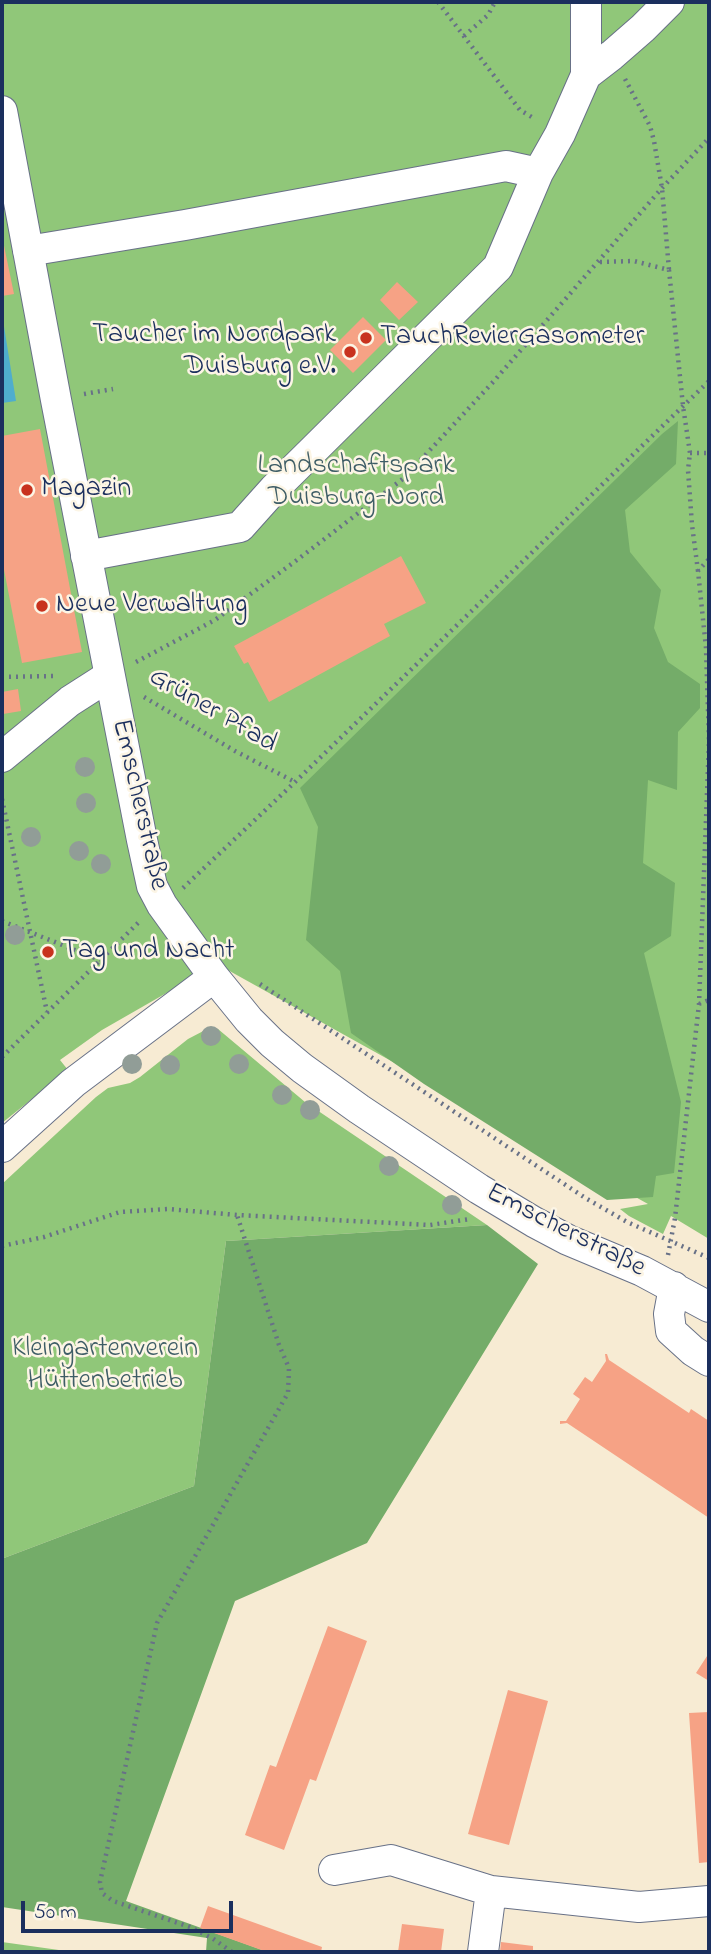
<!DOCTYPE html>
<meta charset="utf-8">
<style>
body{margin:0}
#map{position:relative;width:711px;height:1954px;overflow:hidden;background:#f7ebd3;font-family:"Indie Flower",sans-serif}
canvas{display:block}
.frame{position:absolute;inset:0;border:4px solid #1b2f5e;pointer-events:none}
.scale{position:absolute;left:21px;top:1901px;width:212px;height:32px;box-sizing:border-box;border:4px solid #1b2f5e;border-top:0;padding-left:9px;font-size:21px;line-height:24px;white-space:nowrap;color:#1b2f5e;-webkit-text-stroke:5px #fcf5e5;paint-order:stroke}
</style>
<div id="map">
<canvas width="711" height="1954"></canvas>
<div class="frame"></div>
<div class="scale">50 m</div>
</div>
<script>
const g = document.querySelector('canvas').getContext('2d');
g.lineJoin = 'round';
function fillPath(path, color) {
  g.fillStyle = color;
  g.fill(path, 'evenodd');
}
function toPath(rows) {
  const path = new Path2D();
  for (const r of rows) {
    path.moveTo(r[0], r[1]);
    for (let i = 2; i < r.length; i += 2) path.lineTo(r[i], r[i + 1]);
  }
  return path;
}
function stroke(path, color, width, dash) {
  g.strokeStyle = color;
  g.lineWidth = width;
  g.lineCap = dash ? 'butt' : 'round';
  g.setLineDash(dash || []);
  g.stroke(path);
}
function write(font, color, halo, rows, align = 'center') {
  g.font = font + ' "Indie Flower",sans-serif';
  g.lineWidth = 5;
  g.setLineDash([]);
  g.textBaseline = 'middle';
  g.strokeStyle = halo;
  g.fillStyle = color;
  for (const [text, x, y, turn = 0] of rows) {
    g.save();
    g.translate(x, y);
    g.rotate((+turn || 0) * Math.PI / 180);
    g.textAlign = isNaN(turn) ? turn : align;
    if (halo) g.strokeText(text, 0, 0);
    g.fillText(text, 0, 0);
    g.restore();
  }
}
fillPath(toPath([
 [2,2,709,2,709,1239,671,1216,663,1234,629,1216,620,1209,648,1204,217,964,102,1030,60,1060,68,1070,2,1123],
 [211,1027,218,1029,305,1102,487,1225,226,1241,194,1486,4,1558,2,1573,2,1184,96,1097,108,1088,130,1083,140,1077,188,1039],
 [2,1942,73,1952,2,1952]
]), '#90c779');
fillPath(toPath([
 [678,421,676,464,625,510,630,552,661,590,654,628,668,662,700,684,700,708,678,732,677,790,648,780,643,863,675,883,671,936,644,953,681,1102,674,1173,656,1176,653,1197,607,1200,424,1084,351,1033,340,971,306,940,318,827,300,788,662,434],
 [487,1225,538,1264,367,1543,235,1601,126,1901,268,1952,206,1952,207,1938,2,1907,2,1573,4,1558,194,1486,226,1241]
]), '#74ac69');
fillPath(toPath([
 [2,314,16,401,2,403,2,313]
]), '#4fadcd');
fillPath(toPath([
 [2,236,14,294,2,296],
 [397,282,418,302,399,320,380,300],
 [363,317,386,340,353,373,330,350],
 [40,429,82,652,22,663,2,559,2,436],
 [401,556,426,603,384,624,390,636,269,702,248,662,244,664,234,646],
 [18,689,21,711,3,714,2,692],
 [605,1354,607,1354,609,1360,689,1413,691,1409,709,1421,709,1518,567,1423,560,1424,560,1421,566,1421,580,1399,573,1394,585,1377,592,1382,606,1361],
 [328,1626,367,1641,316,1781,310,1779,284,1850,245,1835,270,1765,276,1767],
 [709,1653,709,1681,696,1673],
 [508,1690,548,1701,509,1845,468,1834],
 [709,1712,709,1862,699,1863,689,1713],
 [208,1906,322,1947,321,1952,267,1952,200,1928],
 [402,1924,444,1929,441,1952,398,1952],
 [501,1942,533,1946,533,1952,500,1952]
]), '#f6a285');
const minor = toPath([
 [586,75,586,2],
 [2,111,56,400,142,840,152,886,162,905,214,977,249,1020,272,1043,302,1068,359,1109,479,1189,534,1222,568,1240,642,1271,709,1307],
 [538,173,560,134,586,75,612,55,643,28,669,2],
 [28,251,185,225,506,166,538,173,498,267,274,489,240,527,86,556],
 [2,757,70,701,109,676],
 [2,1147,73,1083,214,977],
 [674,1287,669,1314,671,1331,693,1351,709,1361],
 [334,1870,391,1860,491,1891,639,1907,709,1901],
 [483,1952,491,1891]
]);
stroke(minor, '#687187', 32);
stroke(toPath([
 [438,2,520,110,535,119],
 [464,36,488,15,495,2],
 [625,79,650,126,654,141,662,188,669,270],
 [600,262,634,261,669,270,683,406,690,453,688,470,692,525,698,571],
 [84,394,113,389],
 [690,453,709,453],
 [136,662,215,620,297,560,404,478,494,381,662,188,709,138],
 [2,677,54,676],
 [144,697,235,751,295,782],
 [2,799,47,1012],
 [183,888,295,782,709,381],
 [2,921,100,960],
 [260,984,587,1199,627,1222,709,1258],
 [699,1004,709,1000],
 [2,1057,140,921],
 [2,1246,44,1237,120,1212,168,1209,237,1215,430,1225,470,1219],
 [668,1255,675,1218,699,1004,709,741,706,648,698,571,709,559],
 [232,1952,212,1938,190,1927,113,1901,102,1893,100,1882,157,1623,288,1393,289,1368,279,1345,237,1215]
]), '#687187', 4.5, [2, 5]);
stroke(minor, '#fff', 30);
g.fillStyle = '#919d97';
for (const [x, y] of [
 [85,767],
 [86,803],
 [31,837],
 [79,851],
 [101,864],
 [15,935],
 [211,1036],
 [132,1064],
 [239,1064],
 [170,1065],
 [282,1095],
 [310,1110],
 [389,1166],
 [452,1205]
]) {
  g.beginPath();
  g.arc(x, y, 10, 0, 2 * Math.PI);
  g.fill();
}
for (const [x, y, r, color] of [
 [366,338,7,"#c8321e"],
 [350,352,7,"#c8321e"],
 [27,490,7,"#c8321e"],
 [42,606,7,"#c8321e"],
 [48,952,7,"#c8321e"]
]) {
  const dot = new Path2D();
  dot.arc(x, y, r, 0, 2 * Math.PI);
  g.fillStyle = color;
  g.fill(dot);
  stroke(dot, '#fcf5e5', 2.5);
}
write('28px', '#1b2f5e', '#fcf5e5', [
 ["Taucher im Nordpark",336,336,"right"],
 ["Duisburg e.V.",336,368,"right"],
 ["TauchRevierGasometer",380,338],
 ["Magazin",41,490],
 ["Neue Verwaltung",56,606],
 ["Tag und Nacht",62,952]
], 'left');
write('28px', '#3e5d66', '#fcf5e5', [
 ["Landschaftspark",356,467],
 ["Duisburg-Nord",356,499],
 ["Kleingartenverein",105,1350],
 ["Hüttenbetrieb",105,1382]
]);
write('28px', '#1b2f5e', '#fcf5e5', [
 ["Grüner Pfad",212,712,30],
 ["Emscherstraße",138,805,77],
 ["Emscherstraße",565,1232,27]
]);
</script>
